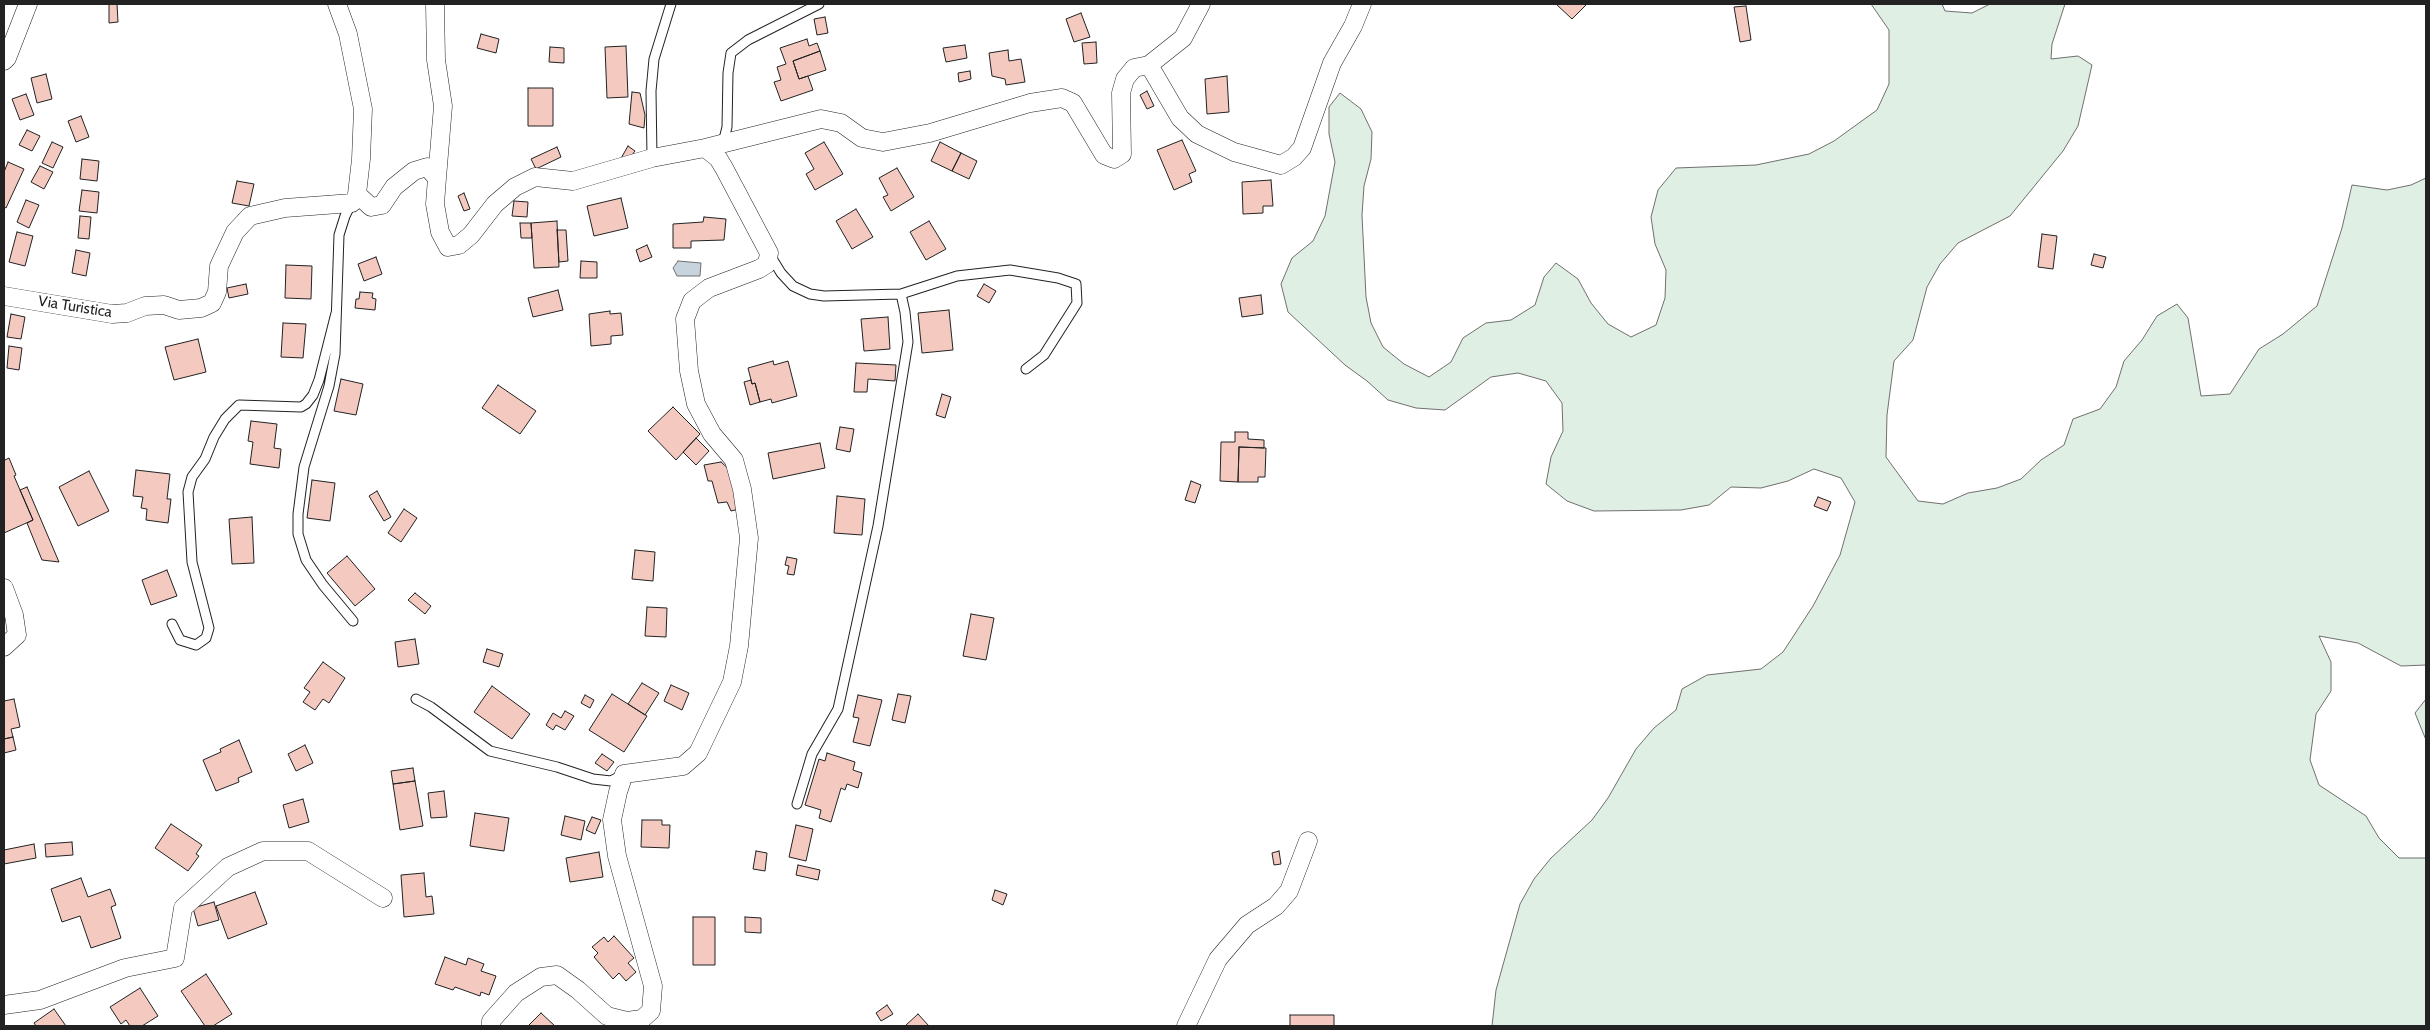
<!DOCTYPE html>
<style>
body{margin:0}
#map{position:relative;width:2430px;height:1030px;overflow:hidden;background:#fff;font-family:Cabin,sans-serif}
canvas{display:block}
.frame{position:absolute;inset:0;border:5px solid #222;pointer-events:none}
</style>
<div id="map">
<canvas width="2430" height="1030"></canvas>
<div class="frame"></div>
</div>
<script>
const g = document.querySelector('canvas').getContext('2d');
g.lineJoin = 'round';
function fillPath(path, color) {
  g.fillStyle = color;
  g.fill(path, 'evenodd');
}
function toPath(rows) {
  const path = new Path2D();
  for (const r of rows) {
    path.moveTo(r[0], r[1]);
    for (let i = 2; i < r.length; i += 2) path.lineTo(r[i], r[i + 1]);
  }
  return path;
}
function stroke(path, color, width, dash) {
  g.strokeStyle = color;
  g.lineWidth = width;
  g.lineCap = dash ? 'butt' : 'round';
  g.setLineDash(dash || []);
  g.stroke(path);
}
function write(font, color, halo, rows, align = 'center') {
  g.font = font + ' Cabin,sans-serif';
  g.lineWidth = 4;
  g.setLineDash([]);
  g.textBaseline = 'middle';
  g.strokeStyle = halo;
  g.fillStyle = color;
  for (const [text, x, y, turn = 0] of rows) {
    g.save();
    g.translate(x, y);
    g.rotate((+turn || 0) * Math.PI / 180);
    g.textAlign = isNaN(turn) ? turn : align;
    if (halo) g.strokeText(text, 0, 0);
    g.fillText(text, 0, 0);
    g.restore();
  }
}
const green = toPath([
 [1871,4,1942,4,1945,11,1972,13,1990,4,2065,4,2052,44,2051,59,2078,56,2092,65,2078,126,2063,151,2010,216,1958,243,1940,264,1927,287,1913,340,1894,361,1887,415,1886,457,1918,501,1943,504,1968,493,1997,488,2021,479,2041,460,2064,445,2073,419,2100,409,2116,387,2124,361,2142,340,2157,316,2177,304,2188,318,2201,396,2230,394,2259,349,2283,334,2317,306,2342,228,2352,185,2387,190,2411,185,2426,178,2426,665,2401,666,2358,643,2319,636,2331,662,2331,691,2316,714,2310,760,2319,785,2366,816,2379,838,2399,858,2426,858,2426,1026,1492,1026,1496,990,1520,904,1534,879,1551,858,1592,820,1608,798,1636,749,1654,728,1676,710,1682,689,1707,675,1761,669,1783,652,1813,606,1840,555,1855,502,1841,478,1814,469,1788,481,1761,488,1731,487,1709,505,1681,510,1594,511,1567,501,1546,484,1551,457,1563,431,1562,403,1546,381,1518,373,1491,377,1445,410,1416,408,1388,400,1367,381,1345,365,1288,312,1281,284,1292,258,1313,241,1325,216,1335,162,1329,134,1329,107,1340,93,1361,109,1372,132,1371,159,1364,186,1362,215,1366,297,1371,323,1383,347,1404,364,1429,377,1451,362,1463,338,1486,323,1511,320,1535,305,1544,277,1556,263,1578,279,1591,303,1608,324,1631,337,1656,325,1665,298,1666,270,1655,244,1651,217,1658,190,1676,168,1756,165,1809,154,1834,141,1877,110,1889,84,1889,30,1871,4],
 [2426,699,2426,740,2415,713,2426,699]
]);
fillPath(green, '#e0efe3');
stroke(green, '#6f6f6f', 1);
const water = toPath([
 [678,261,701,263,700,276,677,276,673,268,678,261]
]);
fillPath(water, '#c7d3dd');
stroke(water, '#6f6f6f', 1);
const building = toPath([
 [109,4,117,4,118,22,109,23,109,4],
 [1556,4,1587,4,1572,19,1556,4],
 [1746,6,1751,40,1740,42,1734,7,1746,6],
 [1081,13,1090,37,1074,42,1066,19,1081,13],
 [825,17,828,33,817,35,814,19,825,17],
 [481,34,499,39,496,53,477,48,481,34],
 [807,39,809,46,817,43,820,51,793,61,799,79,808,76,813,90,781,101,774,82,781,80,777,67,786,64,780,48,807,39],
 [1096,42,1097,63,1084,64,1082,43,1096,42],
 [965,45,967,58,946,62,943,48,965,45],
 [626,46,628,97,607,98,605,47,626,46],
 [550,47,564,48,564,63,549,62,550,47],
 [1008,50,1009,61,1021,59,1025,82,1006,85,1005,79,992,76,989,53,1008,50],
 [820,51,826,70,799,79,793,61,820,51],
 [970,71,971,79,959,82,958,73,970,71],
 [46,74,52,99,37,103,31,78,46,74],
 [1227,76,1229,112,1207,114,1205,79,1227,76],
 [528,88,553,88,553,126,528,126,528,88],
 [1147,91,1154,106,1147,109,1140,95,1147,91],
 [632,92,640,93,645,115,644,128,629,124,632,92],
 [26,94,34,115,20,120,12,99,26,94],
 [81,116,89,137,76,142,68,121,81,116],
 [27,130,40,136,32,151,19,145,27,130],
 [1182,140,1196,171,1189,174,1192,182,1174,190,1157,150,1182,140],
 [52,142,63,147,53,168,42,163,52,142],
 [824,142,843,174,815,190,806,174,814,169,805,153,824,142],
 [940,142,961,153,952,171,931,161,940,142],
 [628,146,635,151,625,164,620,160,628,146],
 [557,147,561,157,536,169,531,159,557,147],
 [961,153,977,161,969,179,952,171,961,153],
 [82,159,99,161,97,181,80,179,82,159],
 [8,162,24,169,6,208,4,207,4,172,8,162],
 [40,166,53,172,44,189,31,182,40,166],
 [897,168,914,197,891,211,883,197,888,195,879,178,897,168],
 [1271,180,1273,206,1263,206,1263,213,1243,214,1242,182,1271,180],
 [237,181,254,184,249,206,232,203,237,181],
 [82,190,99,192,97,213,79,211,82,190],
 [464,193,470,209,464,211,458,196,464,193],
 [621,198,628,228,594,236,587,206,621,198],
 [26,200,39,205,29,228,17,222,26,200],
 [514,201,528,202,527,217,512,216,514,201],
 [856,209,873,237,852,249,836,221,856,209],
 [80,216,91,217,89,239,78,238,80,216],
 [704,217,726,219,724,240,691,241,691,248,673,248,673,224,703,222,704,217],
 [557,221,559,267,534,268,531,223,557,221],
 [929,221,946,249,926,260,910,232,929,221],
 [520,223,531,223,532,238,521,238,520,223],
 [557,230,566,230,568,261,559,262,557,230],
 [17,232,33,236,25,266,9,262,17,232],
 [2042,234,2057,236,2053,269,2038,267,2042,234],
 [647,245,652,257,640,262,636,250,647,245],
 [76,250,90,253,86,276,72,273,76,250],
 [2094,254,2106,257,2103,268,2091,265,2094,254],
 [376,257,382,274,364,281,358,264,376,257],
 [581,261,597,262,597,278,580,278,581,261],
 [286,265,312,266,311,299,285,298,286,265],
 [246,284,248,294,229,298,227,288,246,284],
 [984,284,996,291,989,303,977,296,984,284],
 [558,290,563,310,533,317,528,298,558,290],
 [360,292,373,293,372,298,376,299,375,310,355,308,356,299,359,299,360,292],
 [1261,295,1263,314,1242,317,1239,298,1261,295],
 [949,310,953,350,922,353,918,313,949,310],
 [610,311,610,314,621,313,623,335,611,336,611,344,591,346,589,314,610,311],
 [11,314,25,317,21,339,7,337,11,314],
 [888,317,890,349,864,351,861,319,888,317],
 [283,323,306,324,303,358,281,357,283,323],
 [198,339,206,372,174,380,165,347,198,339],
 [9,346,22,348,19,370,7,368,9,346],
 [773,361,774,365,788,361,797,396,772,403,771,399,760,402,755,383,752,384,748,368,773,361],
 [856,363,896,365,895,381,868,379,867,392,854,392,856,363],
 [341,379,363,384,356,415,334,411,341,379],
 [751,380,752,384,755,383,760,402,750,405,744,382,751,380],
 [498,385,536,411,520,434,482,408,498,385],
 [942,394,951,397,945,418,936,415,942,394],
 [673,407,700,434,676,460,648,431,673,407],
 [251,421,277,424,274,448,281,449,279,468,250,464,253,442,248,441,251,421],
 [840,427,854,429,850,452,836,449,840,427],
 [1235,432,1248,432,1248,439,1264,440,1264,448,1239,447,1238,482,1220,481,1221,442,1235,442,1235,432],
 [696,438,709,451,696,465,683,452,696,438],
 [820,443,825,468,773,479,768,453,820,443],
 [1239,447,1266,448,1265,477,1258,477,1258,482,1238,482,1239,447],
 [4,457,5,460,9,458,16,475,14,476,33,520,4,533,4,457],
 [721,462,732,472,739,509,731,511,727,502,718,503,712,481,708,481,704,465,721,462],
 [136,470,170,474,167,499,171,499,168,523,146,520,147,509,141,508,143,497,133,496,136,470],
 [89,471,109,511,78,526,59,487,89,471],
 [312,480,335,483,330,521,307,518,312,480],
 [1191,481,1201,485,1195,503,1185,500,1191,481],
 [27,487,59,562,42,560,27,523,33,520,20,490,27,487],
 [377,491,391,517,384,521,369,496,377,491],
 [837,496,865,499,862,535,834,533,837,496],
 [1818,497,1831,502,1827,511,1814,506,1818,497],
 [404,509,417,518,401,542,388,533,404,509],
 [252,517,254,563,232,564,229,519,252,517],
 [635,550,655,552,653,581,632,579,635,550],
 [347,556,375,589,355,606,327,573,347,556],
 [787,557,797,559,794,575,787,574,789,566,785,565,787,557],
 [167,570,177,596,151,605,142,580,167,570],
 [415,593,431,606,425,614,408,600,415,593],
 [647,607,667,608,666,637,645,636,647,607],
 [971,614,994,618,986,660,963,656,971,614],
 [415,639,419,664,398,667,395,642,415,639],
 [487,649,503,654,499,667,483,662,487,649],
 [323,662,345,678,329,703,323,699,315,710,303,702,310,692,304,688,323,662],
 [642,683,659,693,645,715,628,704,642,683],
 [671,685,689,693,682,710,664,701,671,685],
 [492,686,530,714,512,739,474,712,492,686],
 [612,694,647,716,624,752,589,730,612,694],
 [898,694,911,696,905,723,892,720,898,694],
 [585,695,594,700,590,708,581,703,585,695],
 [858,695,882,700,870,746,853,742,859,718,853,717,858,695],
 [14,699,20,727,11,729,13,737,4,739,4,701,14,699],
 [565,711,574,716,565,730,556,725,553,730,546,725,553,713,561,718,565,711],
 [13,737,16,750,4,753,4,739,13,737],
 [239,740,252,772,238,778,239,782,216,791,203,760,221,752,220,749,239,740],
 [305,745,313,763,296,771,288,754,305,745],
 [827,753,855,762,853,770,862,773,858,788,847,784,845,790,841,788,831,822,819,818,821,810,805,805,819,759,825,761,827,753],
 [602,754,614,762,607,771,595,763,602,754],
 [413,768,415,781,393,784,391,771,413,768],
 [415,781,423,826,400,830,393,784,415,781],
 [444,791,447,817,431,818,428,793,444,791],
 [303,799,309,822,289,828,283,805,303,799],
 [475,813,509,818,504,851,470,846,475,813],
 [565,816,585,821,581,840,561,835,565,816],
 [592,817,601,820,595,834,586,830,592,817],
 [642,820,662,820,662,825,670,825,669,848,641,847,642,820],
 [171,824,202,845,196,854,199,856,188,871,155,848,171,824],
 [796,825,813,829,806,861,789,857,796,825],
 [72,842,73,855,46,857,45,844,72,842],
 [34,844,36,858,4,864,4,850,34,844],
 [756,851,767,853,765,871,753,869,756,851],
 [1279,851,1281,864,1274,865,1272,853,1279,851],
 [599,852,603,877,570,882,566,858,599,852],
 [798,865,820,870,818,880,796,875,798,865],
 [424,873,426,897,432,896,434,914,404,917,401,875,424,873],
 [81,878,88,897,110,889,116,905,111,907,121,938,91,948,80,916,62,922,51,889,81,878],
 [995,890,1007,894,1003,905,992,900,995,890],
 [255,892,267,924,228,939,216,906,255,892],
 [214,902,219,920,198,926,193,908,214,902],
 [693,917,715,917,715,965,693,965,693,917],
 [745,917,761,918,761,933,745,932,745,917],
 [614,936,634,958,628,963,636,972,626,981,619,973,613,979,594,957,598,953,592,947,604,937,608,942,614,936],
 [445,957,466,965,468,958,484,964,481,971,496,976,489,995,481,992,480,996,455,987,453,990,435,984,445,957],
 [206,974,232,1014,213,1026,205,1026,181,991,206,974],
 [140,988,158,1016,142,1026,130,1026,126,1020,121,1024,110,1007,140,988],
 [887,1005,893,1014,881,1021,876,1013,887,1005],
 [54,1009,66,1026,36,1026,34,1023,54,1009],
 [541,1013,555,1026,528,1026,541,1013],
 [918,1014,929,1026,905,1026,918,1014],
 [1290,1015,1334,1015,1334,1026,1290,1026,1290,1015]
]);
fillPath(building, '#f3c9c0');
stroke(building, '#222', 1);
const lane = toPath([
 [723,143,727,127,728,73,731,53,748,40,819,4],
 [652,158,651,91,654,59,671,4],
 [351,204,345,216,339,235,335,354,329,386,304,467,298,514,298,534,306,560,323,585,353,621],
 [770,255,781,273,793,286,810,294,824,296,901,294,905,312,908,342,878,526,838,709,812,754,797,804],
 [901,294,957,276,1010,270,1058,278,1076,284,1077,303,1044,355,1026,369],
 [172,624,180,640,196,645,206,638,209,628,192,562,188,492,192,477,205,459,214,437,225,419,239,405,301,407,306,404,313,395,319,380,336,313],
 [416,699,431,707,490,751,557,767,593,779,611,781,624,774]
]);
const street = toPath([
 [337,4,348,34,363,109,361,159,357,194,371,207,382,205,394,187,414,171,427,167,437,178,435,204,440,232,448,247,459,245,471,235,495,204,515,187,535,177,573,181,652,158,705,148,821,119,841,123,862,138,883,142,930,133,1030,103,1062,98,1073,103,1104,155,1114,159,1122,154,1121,93,1125,79,1134,68,1149,65,1180,118,1197,134,1234,152,1281,165,1294,157,1302,148,1332,63,1353,26,1362,4],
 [435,4,436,60,443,106,437,178],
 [4,61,7,58,28,4],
 [1149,65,1183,38,1201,4],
 [4,296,112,314,127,313,145,306,164,305,179,310,201,308,212,303,217,292,219,266,235,232,250,216,285,208,352,203],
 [4,588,14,615,17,635,4,647],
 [4,1005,40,1000,125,968,175,958,183,908,228,867,263,851,308,851,383,898],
 [491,1026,491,1021,516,993,541,977,557,975,578,990,607,1016,627,1021,642,1019,651,1011,653,986,617,856,612,820,618,792,624,774,683,766,698,753,732,682,739,646,749,538,742,489,734,460,712,434,696,404,689,371,685,319,692,301,709,288,759,269,767,264,769,253,724,168,718,158,705,148],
 [1186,1026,1218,959,1247,925,1276,906,1289,891,1308,841]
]);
stroke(lane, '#222', 11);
stroke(street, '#222', 19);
stroke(lane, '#fff', 9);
stroke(street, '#fff', 18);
write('15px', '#222', '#fff', [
 ["Via Turistica",75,307,9]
]);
</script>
